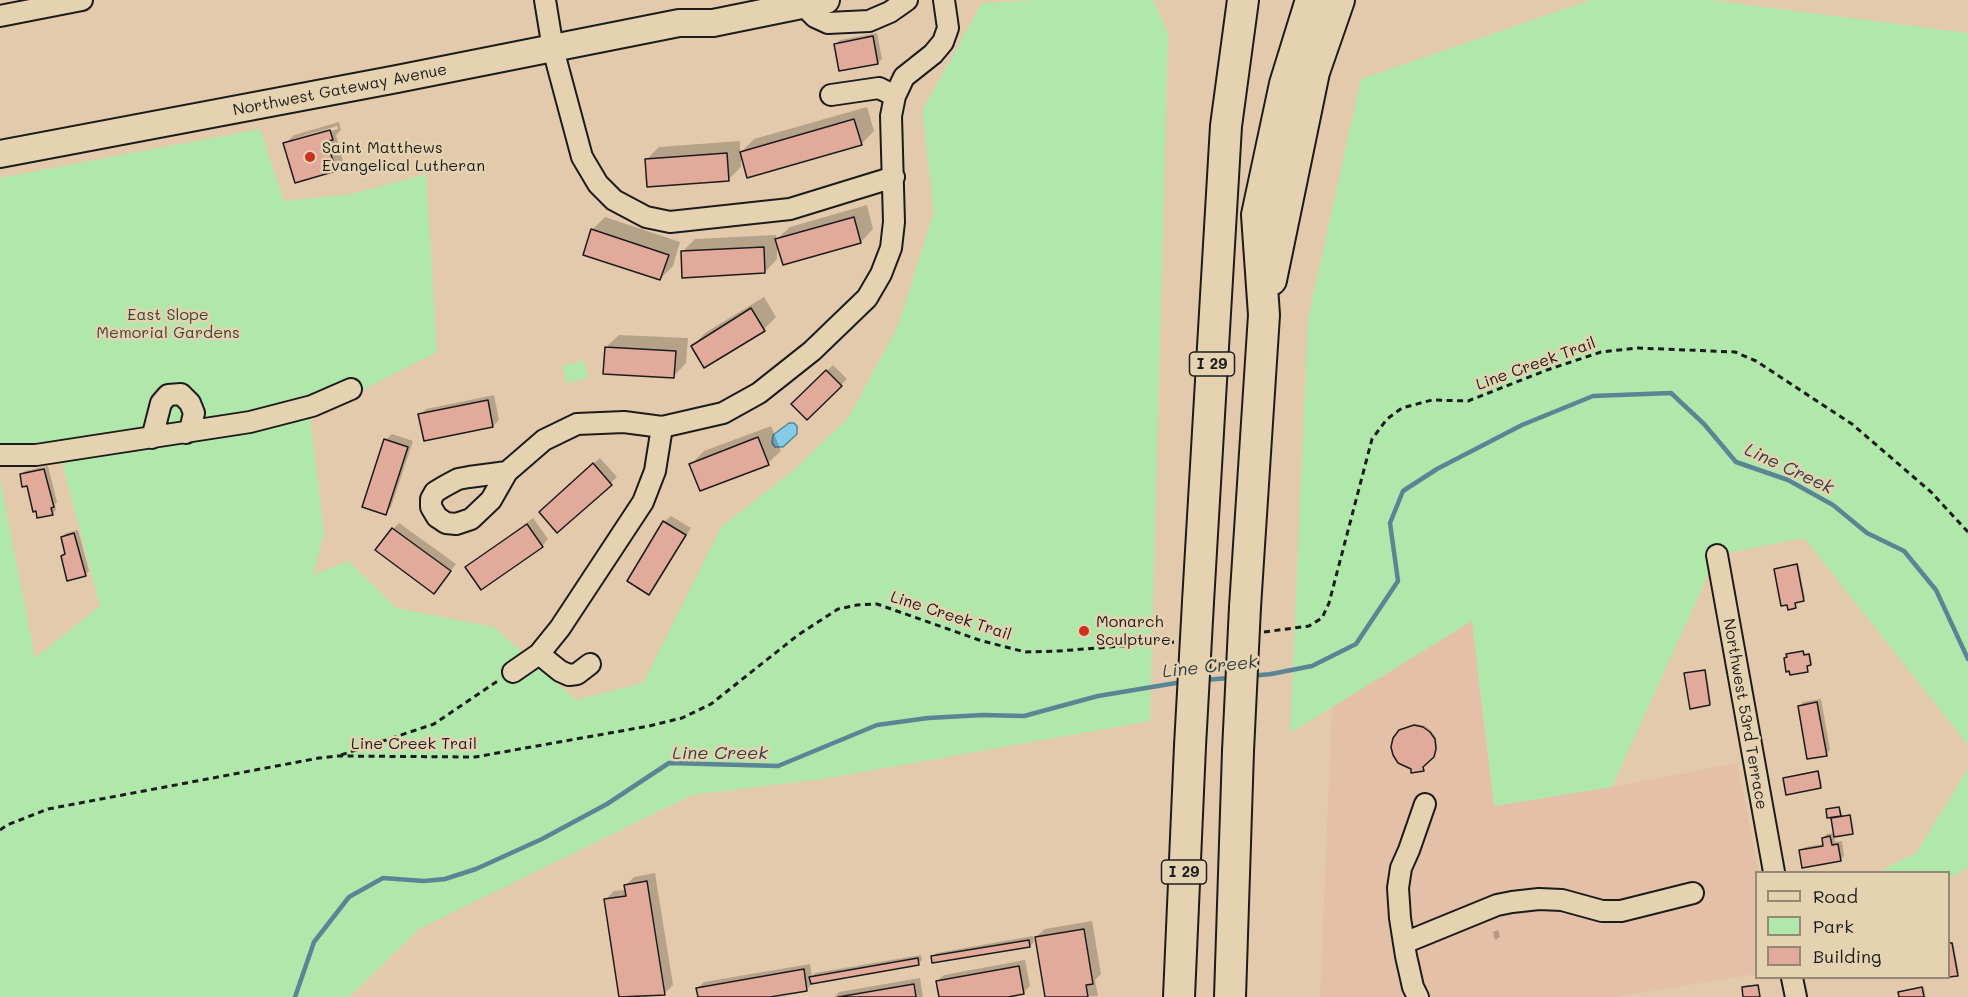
<!DOCTYPE html>
<style>
body{margin:0}
#map{position:relative;width:1968px;height:997px;overflow:hidden;background:#e4caac;font-family:Mali,sans-serif}
canvas{display:block}
.legend{position:absolute;left:1755px;top:871px;width:195px;height:108px;box-sizing:border-box;background:#e5d2b0;border:2px solid #958975;margin:0;padding:8px 10px;list-style:none;font-size:18px;color:#1c1c1c}
.legend li{display:flex;align-items:center;gap:12px;height:30px}
.legend b{width:30px;border:2px solid #958975}
</style>
<div id="map">
<canvas width="1968" height="997"></canvas>
<ul class="legend">
<li><b style="height:8px;background:#e5d2b0"></b>Road</li>
<li><b style="height:16px;background:#b0e8ab"></b>Park</li>
<li><b style="height:16px;background:#e2aa9b"></b>Building</li>
</ul>
</div>
<script>
const g = document.querySelector('canvas').getContext('2d');
g.lineJoin = 'round';
function fillPath(path, color) {
  g.fillStyle = color;
  g.fill(path, 'evenodd');
}
function toPath(rows) {
  const path = new Path2D();
  for (const r of rows) {
    path.moveTo(r[0], r[1]);
    for (let i = 2; i < r.length; i += 2) path.lineTo(r[i], r[i + 1]);
  }
  return path;
}
function stroke(path, color, width, dash) {
  g.strokeStyle = color;
  g.lineWidth = width;
  g.lineCap = dash ? 'butt' : 'round';
  g.setLineDash(dash || []);
  g.stroke(path);
}
function write(font, color, halo, rows, align = 'center') {
  g.font = font + ' Mali,sans-serif';
  g.lineWidth = 5;
  g.setLineDash([]);
  g.textBaseline = 'middle';
  g.strokeStyle = halo;
  g.fillStyle = color;
  for (const [text, x, y, turn = 0] of rows) {
    g.save();
    g.translate(x, y);
    g.rotate((+turn || 0) * Math.PI / 180);
    g.textAlign = isNaN(turn) ? turn : align;
    if (halo) g.strokeText(text, 0, 0);
    g.fillText(text, 0, 0);
    g.restore();
  }
}
fillPath(toPath([
 [1472,620,1494,806,1612,787,1737,763,1759,872,1756,872,1756,974,1616,997,1320,997,1332,707]
]), '#e3c0a7');
fillPath(toPath([
 [1039,0,1153,0,1168,33,1150,721,823,779,692,795,419,929,349,997,0,997,0,479,35,658,100,606,61,459,0,465,0,178,260,129,284,201,352,194,426,174,437,352,310,417,324,533,313,575,348,561,396,608,494,627,576,700,643,683,721,527,794,470,849,417,898,326,934,212,922,111,982,3],
 [1591,0,1709,0,1968,33,1968,745,1804,538,1717,555,1612,787,1494,806,1472,621,1290,733,1308,319,1361,79],
 [584,361,588,378,567,383,562,366],
 [1968,769,1968,867,1949,879,1948,872,1886,872,1884,869,1916,853]
]), '#b0e8ab');
const water = toPath([
 [789,423,794,423,797,426,797,434,783,447,775,447,772,443,773,435,789,423]
]);
fillPath(water, '#84cbe6');
stroke(water, '#5a8595', 1.5);
fillPath(toPath([
 [877,33,882,59,878,63,836,44,840,40],
 [867,107,874,131,861,144,741,155,741,167,729,179,646,160,659,147,740,141,740,153,754,139],
 [339,122,341,130,336,135,343,161,335,170,285,144,294,135],
 [337,126,338,129,293,142,293,139],
 [867,205,873,229,861,242,777,243,777,259,765,272,682,252,695,239,776,235,776,240,790,227],
 [605,217,680,242,673,266,660,279,592,230],
 [764,297,776,317,764,329,693,346,705,333],
 [619,335,688,338,686,363,674,376,606,347],
 [833,365,847,379,807,418,793,404],
 [494,395,499,420,493,426,420,415,426,409],
 [771,426,781,451,768,463,691,464,704,451],
 [392,434,413,441,391,507,385,513,385,440],
 [600,458,617,477,558,531,547,506],
 [48,466,57,502,55,504,56,510,52,514,21,475,25,471],
 [671,516,691,528,655,587,649,593,664,522],
 [533,518,548,539,542,546,467,567],
 [399,523,456,564,440,585,393,529],
 [78,530,89,571,85,575,62,556,66,552,62,537,66,533],
 [1798,563,1805,598,1796,601,1796,607,1775,569],
 [1804,650,1805,654,1810,653,1812,663,1808,664,1807,670,1785,658,1789,653],
 [1706,669,1711,702,1710,704,1685,674],
 [1821,699,1830,750,1826,754,1800,706,1803,702],
 [1417,724,1425,726,1431,731,1436,738,1437,746,1435,754,1424,764,1423,769,1402,729],
 [1819,770,1822,785,1820,787,1785,778],
 [1840,806,1842,816,1851,814,1854,831,1834,835,1835,842,1842,841,1844,856,1840,860,1801,851,1805,847,1824,844,1823,838,1827,834,1835,833,1832,816,1827,810],
 [655,873,673,985,664,994,643,997,620,997,605,900,614,891,626,890,626,885,634,877],
 [1092,921,1101,974,1095,980,1098,996,1047,997,1036,937,1045,929],
 [1498,930,1500,937,1495,940,1493,932],
 [1033,936,1034,942,1030,946,933,956,937,953],
 [1953,942,1959,973,1948,976,1948,943],
 [921,955,922,960,918,964,814,982,807,989,761,997,699,997,698,988,704,982,810,964,812,976,815,973],
 [1025,960,1030,986,1023,993,999,997,940,997,937,981,944,975],
 [920,978,923,997,834,997,839,992],
 [1759,984,1761,997,1745,997,1743,988,1745,986],
 [1924,987,1926,997,1900,997,1901,991]
]), '#0003');
stroke(toPath([
 [1250,676,1271,674,1312,666,1356,644,1398,581,1390,523,1403,491,1437,469,1522,425,1593,396,1671,393,1704,424,1736,462,1788,480,1833,505,1867,533,1904,551,1936,590,1968,659],
 [1203,680,1230,678],
 [295,997,314,942,349,897,383,878,424,881,445,879,476,869,542,839,607,804,669,763,778,766,877,725,928,718,983,715,1024,716,1098,696,1182,682]
]), '#5a8595', 4.5);
const building = toPath([
 [873,36,878,64,839,71,834,44,873,36],
 [854,119,862,145,747,178,740,152,854,119],
 [330,130,333,140,327,141,336,171,295,183,283,143,330,130],
 [727,153,729,181,647,187,645,159,727,153],
 [854,217,861,243,783,265,775,239,854,217],
 [591,229,669,255,660,280,583,255,591,229],
 [764,247,765,273,682,278,681,251,764,247],
 [751,308,765,331,704,368,691,346,751,308],
 [605,347,676,351,674,378,603,374,605,347],
 [826,370,842,386,807,420,791,404,826,370],
 [488,400,493,427,424,441,418,414,488,400],
 [758,437,769,465,700,491,689,464,758,437],
 [384,439,408,447,386,515,362,507,384,439],
 [593,463,612,485,557,533,539,512,593,463],
 [44,469,54,507,51,508,53,515,37,518,36,511,33,512,27,486,22,487,20,474,44,469],
 [663,521,686,535,649,595,627,581,663,521],
 [527,524,543,547,481,590,465,567,527,524],
 [392,528,451,571,434,594,375,550,392,528],
 [74,533,86,576,67,581,61,556,65,554,61,537,74,533],
 [1797,564,1804,601,1795,603,1796,608,1788,610,1787,605,1781,606,1774,569,1797,564],
 [1803,651,1804,655,1809,654,1811,665,1807,666,1808,672,1790,675,1789,671,1786,672,1784,658,1787,657,1786,654,1803,651],
 [1705,670,1710,705,1690,709,1684,673,1705,670],
 [1817,702,1827,756,1807,759,1798,706,1817,702],
 [1414,725,1423,727,1430,732,1435,739,1436,749,1434,757,1423,767,1424,771,1411,773,1411,769,1398,763,1393,755,1391,747,1393,738,1399,730,1414,725],
 [1818,771,1821,788,1786,795,1783,778,1818,771],
 [1839,807,1841,816,1827,818,1826,809,1839,807],
 [1850,815,1853,834,1834,837,1831,818,1850,815],
 [1830,836,1832,845,1838,844,1841,861,1802,868,1799,850,1823,846,1822,838,1830,836],
 [647,881,665,995,619,997,604,899,626,896,624,885,647,881],
 [1084,929,1093,984,1086,985,1088,997,1045,997,1035,937,1084,929],
 [1029,940,1030,947,932,963,931,956,1029,940],
 [1948,943,1952,943,1958,976,1948,977,1948,943],
 [918,958,919,965,811,984,809,977,918,958],
 [1019,966,1024,994,1008,997,939,997,936,981,1019,966],
 [804,969,807,991,770,997,698,997,696,988,804,969],
 [914,984,916,997,838,997,914,984],
 [1758,985,1760,997,1743,997,1742,987,1758,985],
 [1922,987,1924,997,1899,997,1898,992,1922,987]
]);
fillPath(building, '#e2aa9b');
stroke(building, '#1c1c1c', 1.5);
const minor = toPath([
 [545,0,553,49,582,157,598,184,614,200,646,217,670,222,790,209,894,177],
 [803,5,815,17,828,23,869,21,890,12,907,0],
 [0,16,82,0],
 [831,95,879,88,895,96],
 [152,438,161,403,168,395,181,394,190,403,194,413,191,426,186,433],
 [0,455,36,455,250,422,312,406,351,389],
 [507,472,491,500,471,519,456,524,446,523,437,517,431,507,431,499,435,492,445,486,458,479,469,477,507,472,544,440,577,424,624,422,662,427,723,413,759,393,812,351,867,298,881,274,891,248,894,222,891,116,895,96,904,77,933,54,943,42,948,28,944,0],
 [1717,555,1774,872],
 [539,654,560,671,569,675,577,674,590,664],
 [513,672,539,654,560,628,643,502,655,471,662,427],
 [1404,943,1497,905,1512,902,1539,899,1562,900,1602,911,1621,911,1693,893],
 [1792,978,1796,997],
 [1418,997,1413,987,1406,956,1400,918,1398,888,1401,868,1409,850,1425,804]
]);
const major = toPath([
 [0,154,397,79,679,23,713,23,826,0]
]);
const highway = toPath([
 [1271,280,1314,72,1339,0],
 [1198,602,1226,126,1243,0],
 [1245,607,1264,315,1257,215,1285,84,1311,0],
 [1179,997,1190,746],
 [1230,997,1238,751]
]);
stroke(minor, '#1c1c1c', 24);
stroke(major, '#1c1c1c', 30);
stroke(highway, '#1c1c1c', 34);
stroke(toPath([
 [1264,632,1309,626,1322,618,1329,603,1372,439,1387,419,1402,408,1432,400,1468,401,1547,370,1601,352,1638,348,1735,352,1756,361,1852,424,1931,492,1968,532],
 [341,755,434,724,499,680],
 [0,830,7,825,48,809,319,758,337,756,475,757,649,726,682,718,711,704,798,635,821,620,838,609,857,605,877,604,979,640,1025,652,1059,651,1174,642]
]), '#1c1c1c', 3, [6, 4.5]);
stroke(minor, '#e5d2b0', 20);
stroke(major, '#e5d2b0', 26);
stroke(highway, '#e5d2b0', 30);
const highwayBridge = toPath([
 [1190,746,1198,602],
 [1238,751,1245,607]
]);
stroke(highwayBridge, '#1c1c1c', 34, []);
stroke(highwayBridge, '#e5d2b0', 30);
for (const [x, y, r, color] of [
 [310,157,6,"#c8321e"],
 [1084,631,6,"#c8321e"]
]) {
  const dot = new Path2D();
  dot.arc(x, y, r, 0, 2 * Math.PI);
  g.fillStyle = color;
  g.fill(dot);
  stroke(dot, '#e5d2b0', 2);
}
for (const [x, y, w] of [
 [1212,364,45],
 [1184,872,45]
]) {
  const box = new Path2D();
  box.roundRect(x - w / 2, y - 12, w, 24, 4.5);
  g.fillStyle = '#e5d2b0';
  g.fill(box);
  stroke(box, '#1c1c1c', 1.5);
}
write('bold 15px', '#1c1c1c', null, [
 ["I 29",1212,364],
 ["I 29",1184,872]
]);
write('16px', '#1c1c1c', '#e5d2b0', [
 ["Northwest Gateway Avenue",340,90,-11],
 ["Line Creek Trail",1536,364,-20],
 ["Line Creek Trail",951,616,18],
 ["Northwest 53rd Terrace",1745,714,80],
 ["Line Creek Trail",414,744]
]);
write('16px', '#1c1c1c', '#e5d2b0', [
 ["Saint Matthews",322,148],
 ["Evangelical Lutheran",322,166],
 ["Monarch",1096,622],
 ["Sculpture",1096,640]
], 'left');
write('16px', '#3a4539', '#e5d2b0', [
 ["East Slope",168,315],
 ["Memorial Gardens",168,333]
]);
write('italic 18px', '#313f44', '#e5d2b0', [
 ["Line Creek",1789,469,25],
 ["Line Creek",1210,667,-6],
 ["Line Creek",720,753]
]);
</script>
